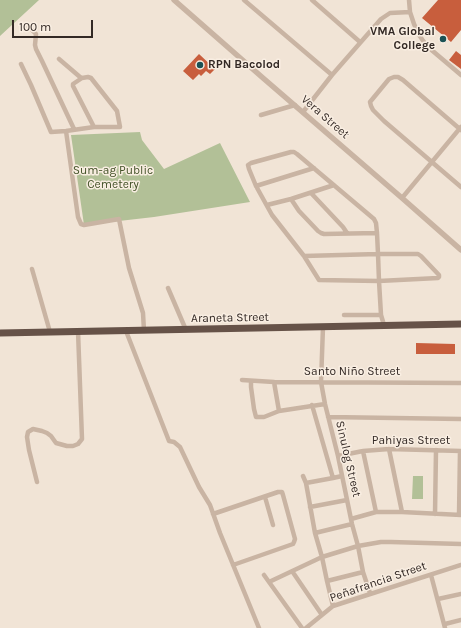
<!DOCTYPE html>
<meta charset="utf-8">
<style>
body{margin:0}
#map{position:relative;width:461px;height:628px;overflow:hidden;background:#f1e4d6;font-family:Karla,sans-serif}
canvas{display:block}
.scale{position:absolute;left:12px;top:20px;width:81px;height:18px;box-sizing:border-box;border:2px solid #332925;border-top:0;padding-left:5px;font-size:12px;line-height:14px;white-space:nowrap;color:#332925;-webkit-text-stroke:3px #f9eee2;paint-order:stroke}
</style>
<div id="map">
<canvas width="461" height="628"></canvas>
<div class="scale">100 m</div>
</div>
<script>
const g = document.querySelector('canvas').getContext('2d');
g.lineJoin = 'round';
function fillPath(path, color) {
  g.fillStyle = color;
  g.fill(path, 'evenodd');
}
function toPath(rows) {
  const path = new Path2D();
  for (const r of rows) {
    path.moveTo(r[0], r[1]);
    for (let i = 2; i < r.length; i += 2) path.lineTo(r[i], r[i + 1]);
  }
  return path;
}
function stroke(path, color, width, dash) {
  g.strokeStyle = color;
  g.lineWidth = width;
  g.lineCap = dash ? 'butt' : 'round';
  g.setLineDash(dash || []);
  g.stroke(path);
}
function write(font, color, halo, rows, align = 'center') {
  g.font = font + ' Karla,sans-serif';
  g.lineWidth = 3;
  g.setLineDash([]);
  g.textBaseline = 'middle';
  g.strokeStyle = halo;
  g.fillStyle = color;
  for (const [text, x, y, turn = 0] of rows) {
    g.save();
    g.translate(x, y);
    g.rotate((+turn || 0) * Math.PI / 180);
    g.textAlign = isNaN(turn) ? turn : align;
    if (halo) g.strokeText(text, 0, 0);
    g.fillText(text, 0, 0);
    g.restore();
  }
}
fillPath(toPath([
 [0,0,39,0,0,36],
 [140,132,142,140,164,169,220,143,250,202,154,217,84,225,71,135],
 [413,476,423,476,423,499,412,499]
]), '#b2c097');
fillPath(toPath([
 [438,0,461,0,461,30,451,42,422,18],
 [456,51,461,55,461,69,449,60],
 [199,54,215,69,210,74,206,71,201,76,199,74,193,80,183,71],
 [416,343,455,344,455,354,416,354]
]), '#c85e3d');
stroke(toPath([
 [244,0,332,75],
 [312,0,360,42],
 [409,0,410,12,414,24,419,35,424,42,428,47,461,75],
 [29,27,36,34,35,45,36,49,42,61,74,129],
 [21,64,31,85,51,132,66,131,94,127,120,127,117,111,91,78,88,77,82,78,80,77,59,59],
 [82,78,73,84,73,86,94,127],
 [303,112,332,75,381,19,390,13,410,12],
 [261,115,295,105],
 [461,130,403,80,398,77,394,77,389,79,370,102,371,106,373,110,384,121,461,187],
 [66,131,78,217,81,224,84,225,119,219,129,268,143,313,144,331],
 [256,186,314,168],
 [311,193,343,227,347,233],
 [402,198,461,127],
 [291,199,299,211,318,231,321,233,324,234,377,233],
 [267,205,291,199,334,185],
 [304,256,378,254,418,254,421,256,439,275,439,277,438,278,379,281,319,280,304,256,272,215,256,186,249,169,248,165,251,163,291,152,294,152,297,154,374,219,376,223,377,233,378,254,379,281,381,315,384,325],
 [32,269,50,332],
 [168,288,186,330],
 [344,315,381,315],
 [323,327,321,382,325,404,338,456,352,524,358,546,363,572,370,593],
 [126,331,169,441,174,442,180,447,199,487,210,505,220,533,259,628],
 [242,380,274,382,461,383],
 [251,381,251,387,254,409,256,417,264,417,279,411,325,404],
 [274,382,279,411],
 [312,405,333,478],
 [328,417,461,419],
 [389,449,402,512],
 [363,451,376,512],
 [338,456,363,451,389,449,461,451],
 [303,476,306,483,315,533,322,557,327,581,333,606],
 [37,482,29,450,27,437,28,432,33,429,42,431,47,433,51,436,56,443,67,446,73,446,78,444,82,439,78,331],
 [306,483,333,478,342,476],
 [265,497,273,525],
 [310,507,347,500],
 [213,514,278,492,282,492,283,495,295,539,294,542,293,544,233,565],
 [435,514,436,450],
 [459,515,460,451],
 [351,519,376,512,402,512,461,515],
 [315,533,352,524],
 [292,571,322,615],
 [264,575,269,582],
 [431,575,445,628],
 [327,581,363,572],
 [438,599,461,594],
 [445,624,461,620],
 [302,628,269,582,322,557,358,546,381,542,391,542,461,544],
 [306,628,333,606,461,565]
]), '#c9b4a3', 4.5);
stroke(toPath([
 [174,0,263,78,402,198,461,250]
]), '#c9b4a3', 5.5);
stroke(toPath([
 [0,333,461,324]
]), '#665248', 7);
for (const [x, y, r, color] of [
 [443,39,4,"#1a5255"],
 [200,65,4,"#1a5255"]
]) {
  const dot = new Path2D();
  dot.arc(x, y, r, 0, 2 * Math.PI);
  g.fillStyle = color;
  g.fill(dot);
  stroke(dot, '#f9eee2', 1.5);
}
write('bold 12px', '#332925', '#f9eee2', [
 ["VMA Global",435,32],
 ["College",435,46],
 ["RPN Bacolod",208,65,"left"]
], 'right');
write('12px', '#332925', '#f9eee2', [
 ["Vera Street",325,117,41],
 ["Araneta Street",230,318,-1],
 ["Santo Niño Street",352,372],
 ["Pahiyas Street",411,441],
 ["Sinulog Street",348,459,77],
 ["Peñafrancia Street",378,582,-19]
]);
write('12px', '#435228', '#f9eee2', [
 ["Sum-ag Public",113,171],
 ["Cemetery",113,185]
]);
</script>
